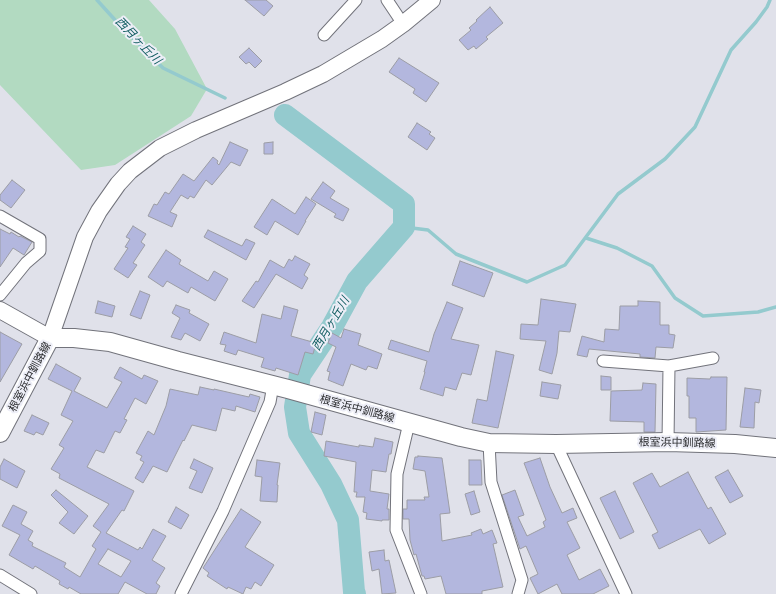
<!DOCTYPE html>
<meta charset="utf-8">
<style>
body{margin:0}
canvas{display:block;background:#e0e1ea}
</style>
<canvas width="776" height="594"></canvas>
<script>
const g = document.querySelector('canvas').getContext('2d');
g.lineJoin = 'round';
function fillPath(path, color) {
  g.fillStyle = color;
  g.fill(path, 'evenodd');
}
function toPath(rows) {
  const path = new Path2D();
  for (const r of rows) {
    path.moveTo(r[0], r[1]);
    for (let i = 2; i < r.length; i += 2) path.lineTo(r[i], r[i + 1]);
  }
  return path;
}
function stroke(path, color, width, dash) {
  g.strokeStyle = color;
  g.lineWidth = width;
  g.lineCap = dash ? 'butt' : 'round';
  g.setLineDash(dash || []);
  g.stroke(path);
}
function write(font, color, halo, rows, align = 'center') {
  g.font = font + ' "PT Sans Narrow","Noto Sans JP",sans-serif';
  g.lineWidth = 4;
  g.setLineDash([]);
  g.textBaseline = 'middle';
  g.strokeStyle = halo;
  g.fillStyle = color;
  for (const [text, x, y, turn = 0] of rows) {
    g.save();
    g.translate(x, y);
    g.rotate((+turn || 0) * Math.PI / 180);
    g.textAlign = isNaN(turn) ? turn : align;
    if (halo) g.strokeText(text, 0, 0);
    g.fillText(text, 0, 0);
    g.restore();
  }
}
fillPath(toPath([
 [0,0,149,0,175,29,207,89,191,116,115,165,81,170,0,85]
]), '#b2dac1');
stroke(toPath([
 [97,0,116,21,163,68,225,98],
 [404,227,428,230,456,254,527,282,565,265,618,194,665,159,695,127,731,50,756,22,767,7,770,0],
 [586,238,617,248,652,266,675,298,703,316,758,312,776,307]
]), '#94cace', 3.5);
stroke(toPath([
 [285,115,404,204,404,227,357,281,332,327,300,375,295,407,299,433,331,484,348,520,354,592,355,594]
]), '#94cace', 22);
const building = toPath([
 [245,0,266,0,273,6,264,16,245,0],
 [490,7,503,23,486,37,488,39,476,49,474,46,468,50,459,40,471,30,469,28,477,21,476,20,490,7],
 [249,48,262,61,255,68,249,62,246,64,239,57,249,48],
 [399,58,439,83,426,102,413,93,415,89,389,72,399,58],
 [417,123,431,132,429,134,435,138,427,150,408,137,417,123],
 [230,142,248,150,240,166,231,162,212,185,206,180,194,198,190,196,188,199,181,195,170,212,177,215,172,227,148,216,154,204,157,205,165,192,169,194,183,174,194,181,213,157,218,161,217,163,219,165,230,142],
 [273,142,273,154,264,154,264,143,273,142],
 [12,180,25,190,11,208,0,200,0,195,12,180],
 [323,182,335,191,330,198,349,209,343,221,334,217,336,214,311,199,323,182],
 [306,197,316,204,305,221,306,221,298,235,275,221,267,235,254,227,272,199,295,214,306,197],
 [133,226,146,234,141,242,145,245,133,263,137,265,128,278,114,269,128,248,125,247,130,239,126,237,133,226],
 [0,229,10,234,11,232,19,237,20,236,32,242,24,255,13,248,0,267,0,229],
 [208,230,242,246,246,239,255,243,246,260,204,237,208,230],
 [166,250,181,260,179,264,208,281,214,271,228,279,215,301,191,287,188,293,167,281,163,287,148,277,166,250],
 [295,256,310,264,304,275,308,278,302,289,276,274,254,308,242,301,256,281,258,282,270,260,284,268,289,259,292,261,295,256],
 [460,261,493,273,484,297,452,285,460,261],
 [140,291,150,295,141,319,130,315,140,291],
 [541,299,576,304,570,332,559,331,557,353,552,374,539,370,546,341,520,339,521,324,538,325,541,299],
 [98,301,115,306,112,317,95,313,98,301],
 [638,301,660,302,660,325,669,325,669,334,675,335,673,348,656,347,655,358,640,357,640,354,589,349,587,357,577,355,582,336,604,342,605,329,619,330,620,306,638,306,638,301],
 [447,302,463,308,451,339,479,345,471,375,462,373,456,390,445,387,443,396,420,389,425,372,424,372,427,361,388,349,391,340,429,352,434,334,447,302],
 [176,305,190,310,189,313,209,324,200,341,185,333,181,340,171,337,180,318,172,313,176,305],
 [284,306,298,310,291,336,316,343,313,354,305,352,298,375,276,368,275,371,261,367,264,358,238,350,236,355,224,351,226,345,220,344,224,332,256,343,262,314,281,319,284,306],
 [344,329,361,334,358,345,382,354,377,369,368,366,366,370,351,364,343,386,328,380,330,372,327,371,336,347,328,343,332,333,341,338,344,329],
 [0,332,22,344,0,382,0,332],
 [496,351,514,355,498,428,472,423,477,399,487,401,496,351],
 [56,364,81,378,74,391,107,408,122,382,114,378,120,367,142,379,144,375,158,381,146,404,135,398,124,419,127,420,120,433,115,431,104,453,96,450,87,467,134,491,124,511,122,510,106,533,138,550,140,547,142,549,153,529,166,536,152,560,165,568,156,583,160,586,156,594,147,594,125,582,118,594,81,594,69,587,68,589,59,584,60,581,35,566,33,569,9,555,20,535,2,526,13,505,27,512,21,524,33,531,28,540,33,543,32,546,66,563,64,567,80,577,96,549,92,546,101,532,93,526,109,504,59,478,60,474,51,469,64,448,59,445,73,421,61,415,72,391,48,379,56,364],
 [108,549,131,561,121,577,98,564,108,549],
 [601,376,611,377,611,390,601,390,601,376],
 [711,377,727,377,726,430,696,432,696,418,689,418,689,396,687,396,687,378,710,379,711,377],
 [542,382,561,385,558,399,540,396,542,382],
 [643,383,656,384,655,432,644,432,644,422,610,421,611,391,642,390,643,383],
 [200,387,214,390,214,389,249,397,250,394,260,397,255,412,236,406,235,411,222,408,216,431,192,425,184,441,183,440,167,472,153,466,143,483,135,478,144,462,140,460,142,456,136,453,148,431,154,435,166,406,170,389,198,395,200,387],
 [745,388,761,390,759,403,755,402,754,428,740,427,745,388],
 [315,412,326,415,322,435,311,432,315,412],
 [32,415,49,423,43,435,36,432,34,435,24,431,32,415],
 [375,438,393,442,391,454,389,454,386,472,372,470,370,491,389,494,387,509,389,509,389,520,382,520,382,521,366,519,367,513,363,512,365,497,356,497,357,492,354,492,356,462,324,456,326,441,359,447,359,445,373,447,375,438],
 [418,456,442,458,450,513,440,514,442,541,472,535,471,533,481,529,483,534,492,530,497,543,493,544,503,587,482,591,482,594,446,594,441,576,425,579,424,576,422,576,416,554,414,555,410,540,409,519,403,519,403,509,407,509,407,500,425,500,424,497,429,497,425,471,413,469,415,457,418,457,418,456],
 [540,458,550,487,562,513,573,508,577,518,567,522,580,548,567,555,579,580,600,569,609,586,593,594,562,594,557,584,538,594,530,578,538,574,526,546,520,549,502,495,515,490,524,515,518,517,527,536,545,527,543,522,546,520,524,463,540,458],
 [4,459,25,471,17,488,0,479,0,467,4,459],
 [194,459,213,468,202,493,189,488,197,471,190,468,194,459],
 [257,460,280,463,277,485,278,485,277,502,260,501,262,477,255,476,257,460],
 [469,460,481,460,482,485,469,485,469,460],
 [728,470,743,496,730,503,715,477,728,470],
 [688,472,708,509,711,507,726,534,709,544,700,529,659,549,652,535,658,532,633,483,652,473,660,487,688,472],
 [56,490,88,516,74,534,59,523,68,512,51,495,56,490],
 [474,491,480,512,471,515,465,494,474,491],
 [615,491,634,532,620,539,600,498,615,491],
 [176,507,189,515,181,529,168,522,176,507],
 [241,509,261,522,245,547,274,565,261,586,255,582,251,589,246,587,243,594,228,587,227,589,207,576,209,573,203,568,241,509],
 [384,550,385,561,389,560,396,593,382,594,379,569,372,571,369,552,384,550]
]);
fillPath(building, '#b3b7de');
stroke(building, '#9c9da5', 1);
const street = toPath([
 [387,0,403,24],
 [324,35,356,0],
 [0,216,40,239,40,251,26,263,0,295],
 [603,361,669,366,713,358],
 [409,423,397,474,396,530,421,594],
 [668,442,669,366],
 [489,443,491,482,522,580,518,594],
 [556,444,626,594],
 [0,575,31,594],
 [181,594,223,511,270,402,273,385]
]);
const secondary = toPath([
 [0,310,50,338,85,237,99,211,118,184,130,171,160,148,196,130,285,92,323,74,382,39,403,24,432,0]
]);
const primary = toPath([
 [0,433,50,338,74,338,110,342,178,361,288,389,461,437,489,443,556,444,668,442,735,444,776,448]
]);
stroke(street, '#72737b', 13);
stroke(secondary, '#72737b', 18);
stroke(primary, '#72737b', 20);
stroke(street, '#fff', 11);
stroke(secondary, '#fff', 16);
stroke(primary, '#fff', 18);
write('11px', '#2b2c2f', '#edeef7', [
 ["根室浜中釧路線",30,377,-62],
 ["根室浜中釧路線",357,409,15],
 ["根室浜中釧路線",677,443,1]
]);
write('italic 12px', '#145f63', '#edeef7', [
 ["西月ヶ丘川",138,41,46],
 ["西月ヶ丘川",331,324,-59]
]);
</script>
